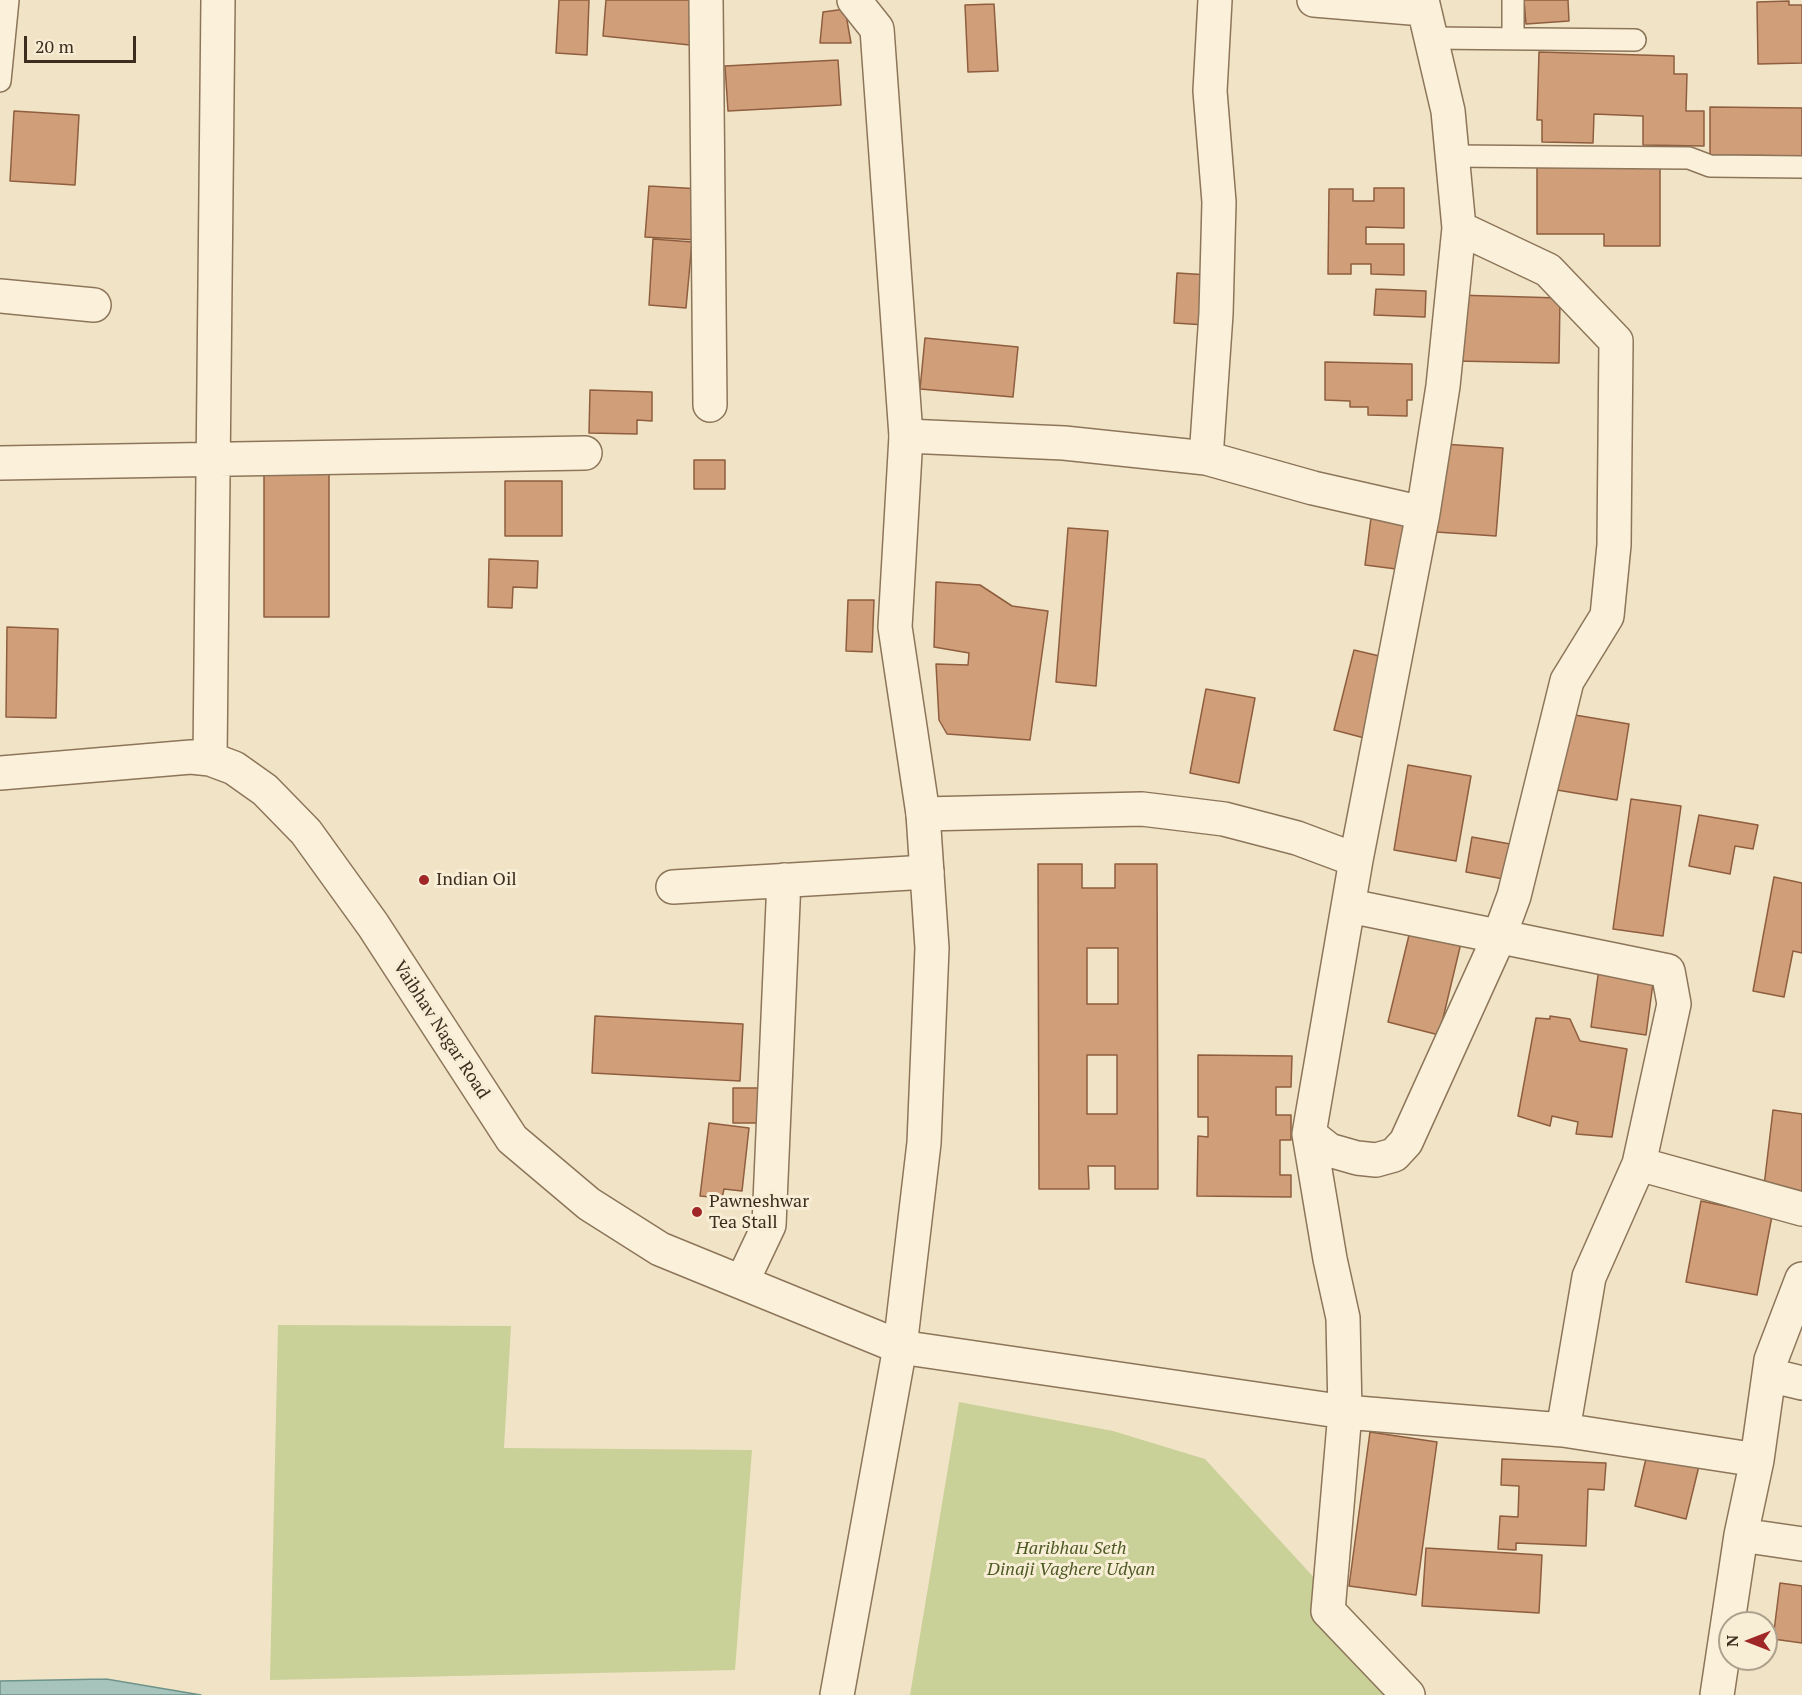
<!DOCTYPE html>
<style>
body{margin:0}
#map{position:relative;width:1802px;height:1695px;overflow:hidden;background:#f1e4c6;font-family:"PT Serif",serif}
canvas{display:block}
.north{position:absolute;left:1718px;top:1611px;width:60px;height:60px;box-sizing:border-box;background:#f8eed6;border:2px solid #ada18d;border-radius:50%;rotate:270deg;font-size:16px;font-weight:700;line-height:24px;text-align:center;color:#3d2d1f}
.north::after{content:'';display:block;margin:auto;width:21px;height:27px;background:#a02728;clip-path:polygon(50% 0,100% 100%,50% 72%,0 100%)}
.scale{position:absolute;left:24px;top:36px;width:112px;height:27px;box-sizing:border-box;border:3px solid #3d2d1f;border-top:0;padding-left:8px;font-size:18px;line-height:21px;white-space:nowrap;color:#3d2d1f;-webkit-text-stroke:4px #f8eed6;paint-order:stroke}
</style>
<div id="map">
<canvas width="1802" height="1695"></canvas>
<div class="north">N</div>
<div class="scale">20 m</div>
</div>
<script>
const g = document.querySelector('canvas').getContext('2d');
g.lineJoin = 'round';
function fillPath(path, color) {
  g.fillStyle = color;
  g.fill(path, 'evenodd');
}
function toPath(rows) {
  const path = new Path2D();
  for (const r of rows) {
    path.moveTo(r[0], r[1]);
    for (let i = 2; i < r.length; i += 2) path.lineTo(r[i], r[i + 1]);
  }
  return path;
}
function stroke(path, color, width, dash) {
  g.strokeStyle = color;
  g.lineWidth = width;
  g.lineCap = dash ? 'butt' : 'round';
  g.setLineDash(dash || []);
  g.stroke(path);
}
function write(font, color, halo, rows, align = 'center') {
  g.font = font + ' "PT Serif",serif';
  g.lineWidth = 6;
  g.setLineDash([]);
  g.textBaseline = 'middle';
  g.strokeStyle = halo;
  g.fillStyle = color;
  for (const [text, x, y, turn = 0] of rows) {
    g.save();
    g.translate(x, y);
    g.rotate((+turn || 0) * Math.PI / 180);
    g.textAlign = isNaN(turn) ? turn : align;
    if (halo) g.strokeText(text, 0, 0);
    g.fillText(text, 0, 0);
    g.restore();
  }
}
fillPath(toPath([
 [278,1325,511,1326,504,1448,752,1450,735,1670,270,1680],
 [959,1402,1113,1431,1205,1459,1422,1695,910,1695]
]), '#c9d098');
const water = toPath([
 [106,1679,201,1695,0,1695,0,1681,106,1679]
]);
fillPath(water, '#a7c4bc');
stroke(water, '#6d938a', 1.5);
const building = toPath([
 [559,0,589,0,587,55,556,53,559,0],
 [606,0,695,0,690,45,603,36,606,0],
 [1524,0,1568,0,1569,21,1526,24,1524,0],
 [1789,1,1789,5,1802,5,1802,63,1758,64,1757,2,1789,1],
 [994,4,998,71,968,72,965,5,994,4],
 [845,9,851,43,820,43,823,12,845,9],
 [1539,52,1674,56,1674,74,1687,74,1686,111,1704,111,1704,146,1643,145,1643,116,1594,114,1593,143,1542,142,1542,120,1537,120,1539,52],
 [838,60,841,105,728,111,725,66,838,60],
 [1710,107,1802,108,1802,156,1710,155,1710,107],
 [14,111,79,115,75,185,10,181,14,111],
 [1537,166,1660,166,1660,246,1604,246,1604,234,1537,234,1537,166],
 [649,186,701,189,697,240,645,237,649,186],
 [1374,188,1404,188,1404,228,1366,227,1366,244,1404,244,1404,275,1371,274,1371,264,1351,264,1351,274,1328,274,1329,189,1353,189,1353,201,1374,201,1374,188],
 [653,239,692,242,686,308,649,305,653,239],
 [1177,273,1210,275,1206,325,1174,323,1177,273],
 [1376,289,1426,291,1425,317,1374,315,1376,289],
 [1456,295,1560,298,1559,363,1454,361,1456,295],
 [925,338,1018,347,1013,397,920,389,925,338],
 [1325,362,1412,364,1412,400,1407,400,1407,416,1368,415,1368,407,1350,407,1350,401,1325,400,1325,362],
 [590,390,652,392,652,421,637,420,637,434,589,433,590,390],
 [1443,444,1503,448,1496,536,1436,532,1443,444],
 [694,460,725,460,725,489,694,489,694,460],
 [264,473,329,473,329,617,264,617,264,473],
 [505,481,562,481,562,536,505,536,505,481],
 [1371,518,1410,523,1404,570,1365,565,1371,518],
 [1068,528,1108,531,1096,686,1056,682,1068,528],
 [489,559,538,561,537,588,513,587,512,608,488,607,489,559],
 [936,582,980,585,1012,606,1048,611,1030,740,947,734,939,720,936,664,968,665,969,653,934,647,936,582],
 [848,600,874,600,872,652,846,651,848,600],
 [7,627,58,629,56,718,6,717,7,627],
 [1354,650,1392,659,1372,740,1334,730,1354,650],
 [1206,689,1255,698,1239,783,1190,773,1206,689],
 [1563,713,1629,724,1617,800,1551,789,1563,713],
 [1408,765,1471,776,1456,861,1394,850,1408,765],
 [1631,799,1681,806,1663,936,1613,929,1631,799],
 [1699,815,1758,825,1753,849,1735,846,1730,874,1689,866,1699,815],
 [1472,837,1521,846,1514,881,1466,872,1472,837],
 [1038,864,1082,864,1082,888,1115,888,1115,864,1157,864,1158,1189,1115,1189,1115,1166,1088,1166,1089,1189,1039,1189,1038,864],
 [1087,948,1118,948,1118,1004,1087,1004,1087,948],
 [1087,1055,1117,1055,1117,1114,1087,1114,1087,1055],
 [1774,877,1802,883,1802,953,1793,951,1784,997,1753,991,1774,877],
 [1410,931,1461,943,1439,1035,1388,1022,1410,931],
 [1599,968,1654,976,1646,1035,1591,1027,1599,968],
 [595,1016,743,1024,740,1081,592,1073,595,1016],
 [1550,1016,1570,1019,1580,1041,1627,1049,1612,1137,1576,1134,1578,1122,1552,1116,1550,1126,1518,1116,1536,1018,1550,1019,1550,1016],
 [1198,1055,1292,1056,1291,1087,1276,1087,1276,1115,1291,1115,1291,1140,1280,1140,1280,1175,1291,1175,1291,1197,1197,1196,1198,1136,1208,1137,1208,1117,1198,1117,1198,1055],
 [733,1088,766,1088,766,1123,733,1123,733,1088],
 [1773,1110,1802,1114,1802,1191,1764,1186,1773,1110],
 [709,1123,749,1128,742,1191,724,1189,722,1198,700,1196,709,1123],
 [1701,1201,1772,1216,1757,1295,1686,1282,1701,1201],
 [1370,1432,1437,1442,1416,1595,1349,1586,1370,1432],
 [1647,1454,1699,1466,1686,1519,1635,1506,1647,1454],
 [1502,1459,1606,1463,1604,1490,1588,1489,1586,1546,1516,1543,1516,1550,1498,1549,1500,1516,1518,1517,1519,1486,1501,1485,1502,1459],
 [1426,1548,1542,1555,1539,1613,1422,1606,1426,1548],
 [1780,1583,1802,1586,1802,1643,1773,1639,1780,1583]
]);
fillPath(building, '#d19e7a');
stroke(building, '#8e5e3e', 1.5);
const service = toPath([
 [1430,38,1635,40],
 [1513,39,1513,0],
 [0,81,8,0],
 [1452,156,1689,158,1710,166,1802,167]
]);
const minor = toPath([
 [706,0,710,405],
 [1314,0,1423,9],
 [0,296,94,305],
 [906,436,1064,443,1206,458,1313,488,1423,513],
 [1206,458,1216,314,1219,202,1210,91,1215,0],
 [0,463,585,453],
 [210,759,218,0],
 [0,773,191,757,210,759,234,768,265,790,306,832,373,925,512,1139,589,1204,660,1249,900,1347,1345,1412,1563,1430,1757,1460],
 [923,814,1142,809,1224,819,1297,838,1356,860],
 [673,887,927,872],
 [1350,906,1668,971,1674,1004,1639,1164,1589,1277,1563,1430],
 [1309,1134,1329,1150,1357,1158,1376,1160,1394,1155,1406,1142,1499,937,1514,896,1567,681,1607,616,1614,545,1616,341,1548,270,1459,228],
 [1639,1164,1802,1209],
 [742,1282,769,1225,784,880],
 [1769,1375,1802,1383],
 [1741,1535,1802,1544],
 [1408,1695,1328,1611,1345,1412,1343,1318,1330,1259,1309,1134,1356,860,1423,513,1443,386,1459,228,1448,111,1422,0],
 [1717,1695,1741,1535,1757,1460,1771,1360,1802,1279]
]);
const tertiary = toPath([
 [837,1695,900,1347,924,1143,932,948,923,814,895,627,906,436,877,29,854,0]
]);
stroke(service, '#8d755a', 24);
stroke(minor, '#8d755a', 36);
stroke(tertiary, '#8d755a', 36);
stroke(service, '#fbf1da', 21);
stroke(minor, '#fbf1da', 33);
stroke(tertiary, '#fbf1da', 33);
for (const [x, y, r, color] of [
 [424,880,6,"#a02728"],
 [697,1212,6,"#a02728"]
]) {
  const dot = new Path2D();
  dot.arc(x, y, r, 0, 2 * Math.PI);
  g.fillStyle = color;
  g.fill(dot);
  stroke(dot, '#f8eed6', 2);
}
write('18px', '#3d2d1f', '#f8eed6', [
 ["Indian Oil",436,880],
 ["Pawneshwar",709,1202],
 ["Tea Stall",709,1223]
], 'left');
write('18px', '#3d2d1f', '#f8eed6', [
 ["Vaibhav Nagar Road",441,1030,57]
]);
write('italic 18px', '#4d5a24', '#f8eed6', [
 ["Haribhau Seth",1071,1549],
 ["Dinaji Vaghere Udyan",1071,1570]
]);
</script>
